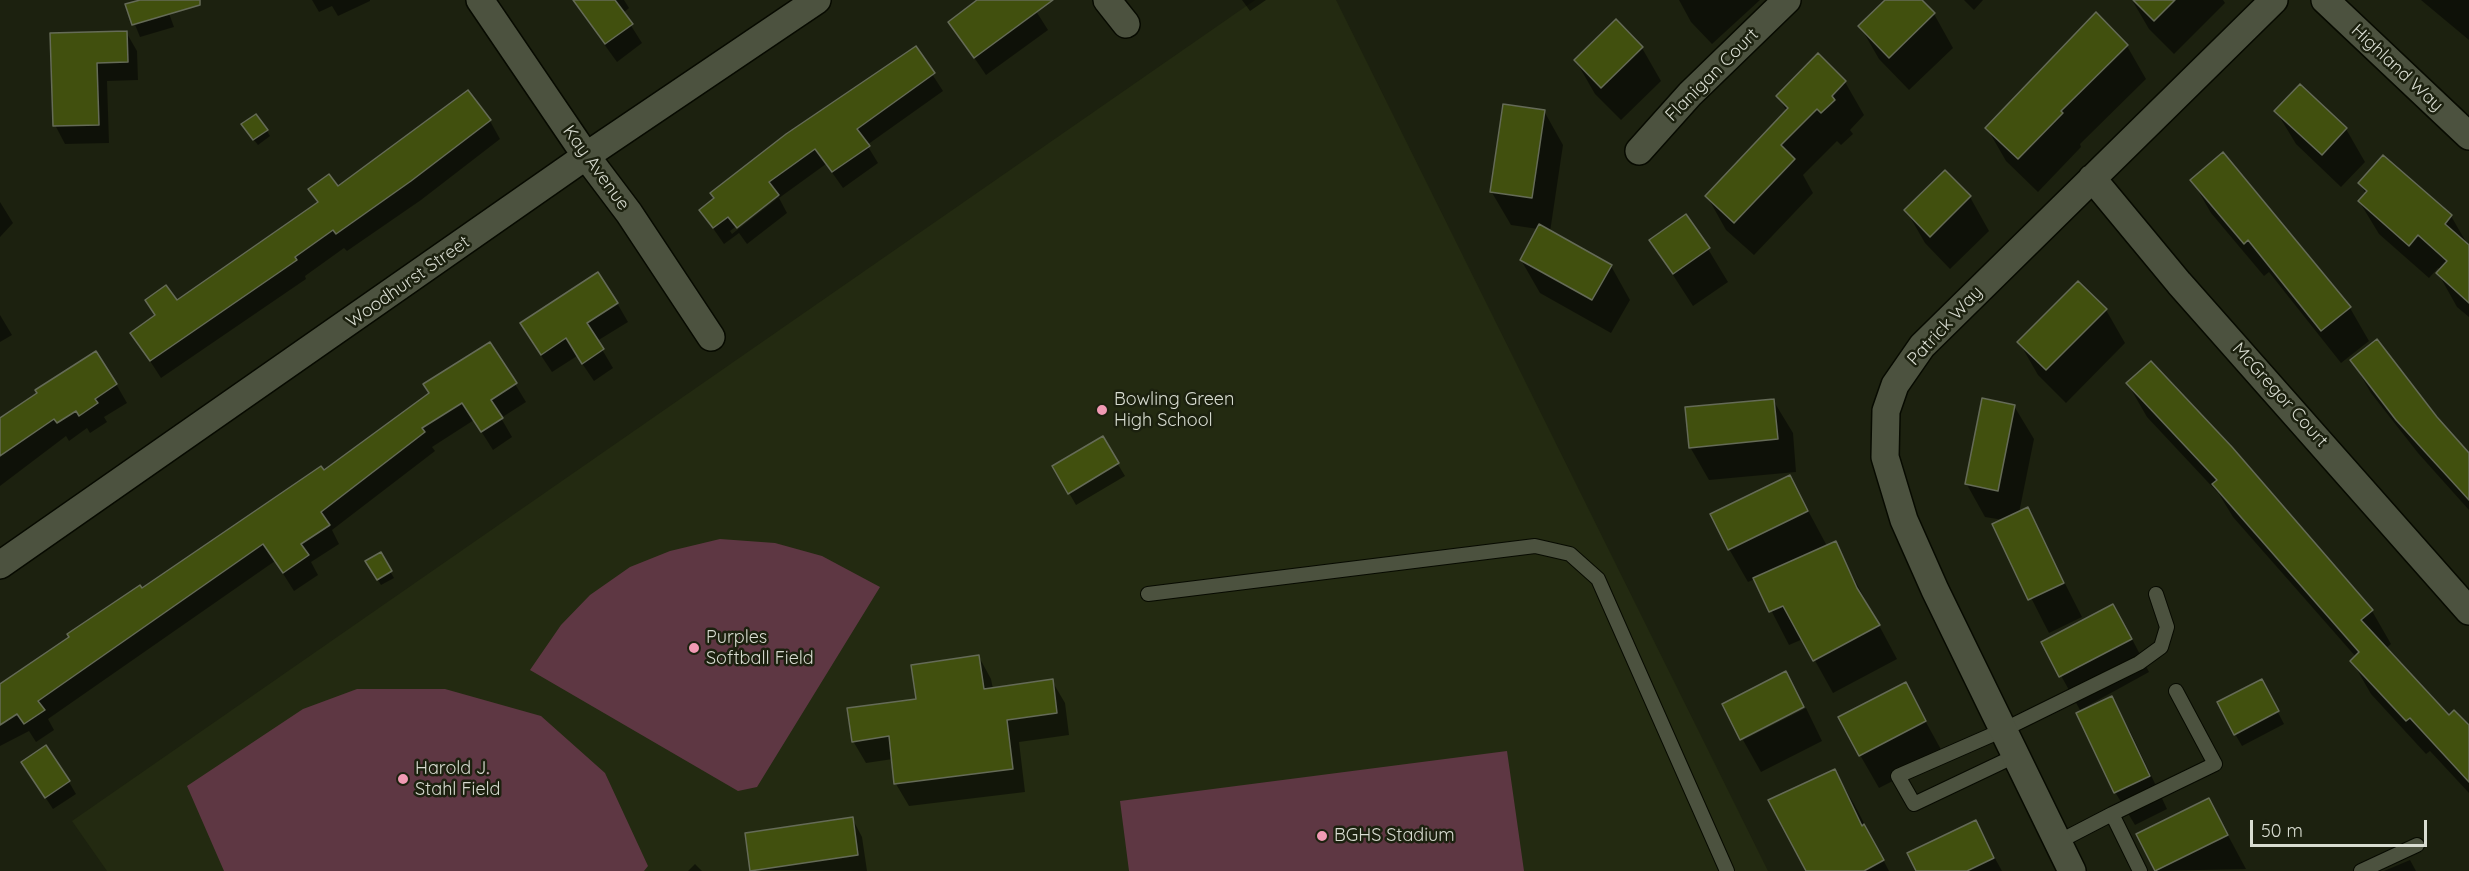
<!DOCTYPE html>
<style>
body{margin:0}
#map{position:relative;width:2469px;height:871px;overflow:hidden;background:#1c210f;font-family:Quicksand,sans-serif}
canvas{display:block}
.scale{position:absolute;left:2250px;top:820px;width:177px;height:27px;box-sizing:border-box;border:3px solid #d8dcd1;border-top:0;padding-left:8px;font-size:18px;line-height:21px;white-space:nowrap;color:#d8dcd1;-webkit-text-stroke:4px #1c210f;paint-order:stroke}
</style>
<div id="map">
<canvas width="2469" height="871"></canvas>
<div class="scale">50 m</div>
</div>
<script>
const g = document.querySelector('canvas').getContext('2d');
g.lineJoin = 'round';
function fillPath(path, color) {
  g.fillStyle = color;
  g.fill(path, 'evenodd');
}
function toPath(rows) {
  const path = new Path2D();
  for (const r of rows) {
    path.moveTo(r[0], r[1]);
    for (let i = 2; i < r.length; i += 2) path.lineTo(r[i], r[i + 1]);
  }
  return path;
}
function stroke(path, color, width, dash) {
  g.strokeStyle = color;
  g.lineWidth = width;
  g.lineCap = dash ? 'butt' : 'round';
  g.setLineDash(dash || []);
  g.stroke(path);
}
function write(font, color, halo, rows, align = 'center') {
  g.font = font + ' Quicksand,sans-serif';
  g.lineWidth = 5;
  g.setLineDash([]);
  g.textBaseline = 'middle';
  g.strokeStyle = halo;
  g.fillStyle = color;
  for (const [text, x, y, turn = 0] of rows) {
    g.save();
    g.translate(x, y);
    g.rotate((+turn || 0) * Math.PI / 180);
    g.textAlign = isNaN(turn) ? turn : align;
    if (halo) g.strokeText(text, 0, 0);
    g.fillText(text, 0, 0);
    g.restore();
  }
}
fillPath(toPath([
 [1255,0,1336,0,1768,871,107,871,72,821]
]), '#232a11');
fillPath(toPath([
 [720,539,775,543,822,556,880,587,757,787,738,791,530,670,561,625,590,595,630,567,670,551],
 [357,689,445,689,541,716,605,773,648,866,644,871,224,871,187,786,303,709],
 [1507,751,1524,871,1129,871,1120,801]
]), '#5e3743');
fillPath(toPath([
 [145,0,164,0,174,27,140,37,127,5],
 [312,0,370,0,370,1,338,16,332,6,319,12],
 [572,0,624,0,629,8,623,13,642,43,617,62],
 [980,0,1029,0,1048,30,986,75,950,22],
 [1242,0,1266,0,1250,11],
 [1679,0,1760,0,1712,44,1691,22],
 [1887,0,1920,0,1934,14,1953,48,1909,90,1879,59,1860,26],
 [1964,0,1983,0,1974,10],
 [2132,0,2223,0,2225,3,2174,54,2149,29],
 [2421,0,2469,0,2469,40],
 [126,32,137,51,138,80,107,81,109,143,65,144,55,125,52,34],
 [2127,46,2146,79,2080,144,2081,147,2038,192,2006,161,1987,128],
 [915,48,943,91,867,145,878,163,843,188,826,164,779,198,787,213,747,244,739,233,724,244,701,211],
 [779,194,779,197,732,234,730,231],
 [1642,48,1661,81,1621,120,1595,94,1576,61],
 [1818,55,1845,82,1864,115,1850,130,1853,134,1841,145,1837,141,1803,175,1813,193,1754,255,1726,230,1707,196,1787,112,1778,96],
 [1544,111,1563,145,1550,232,1611,266,1630,300,1611,333,1540,293,1521,260,1538,229,1511,225,1491,191],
 [2276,111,2346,129,2365,162,2341,187,2296,144],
 [490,121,500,139,421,200,347,251,344,248,305,276,306,279,161,378,132,333,318,204,310,189,338,189],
 [246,130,267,131,270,136,258,145],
 [2222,154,2350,308,2369,341,2341,363,2269,272,2264,276,2211,213,2192,180],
 [2383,157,2451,216,2469,247,2469,317,2457,307,2438,273,2441,270,2438,268,2429,278,2379,234,2359,201,2366,194,2360,184],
 [1945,172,1970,197,1989,231,1950,269,1925,243,1906,210],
 [0,202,13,223,0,237],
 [1651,241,1708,249,1728,282,1693,306],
 [617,303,628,322,597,341,613,368,594,381,577,356,552,372,532,342],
 [2106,310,2125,343,2066,403,2038,375,2019,342],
 [0,315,12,335,0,342],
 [2352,360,2436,418,2469,457,2469,510,2418,453,2371,393],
 [116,384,127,403,104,417,107,422,90,433,87,428,69,441,66,436,0,486,0,420],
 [515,384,526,402,501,418,512,437,493,450,474,420,432,447,435,451,332,530,339,544,311,562,318,575,294,591,275,561,48,719,54,730,36,742,29,731,0,746,0,686,141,590,324,472,430,393],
 [2128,384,2372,611,2391,644,2385,649,2449,717,2469,727,2469,793,2430,751,2426,754,2371,694,2352,661,2356,657,2233,517,2219,494,2147,417],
 [1773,400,1793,433,1796,472,1709,480,1690,447],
 [2014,406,2034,439,2019,513,2027,509,2082,617,2049,633,1994,525,2003,520,1985,517,1966,483],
 [1102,438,1125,476,1076,505,1054,467],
 [1790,477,1827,546,1835,543,1897,659,1833,693,1803,639,1789,645,1755,579,1748,582,1729,549],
 [380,554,394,578,381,585,367,562],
 [2132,639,2149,672,2080,710,2043,643],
 [979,657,991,679,993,689,1052,681,1065,703,1069,735,1019,742,1025,792,909,806,896,784,893,759,866,763,853,741],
 [1905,684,1944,755,1879,788,1860,755],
 [2268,693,2284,724,2242,746,2235,734],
 [2111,698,2130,731,2167,809,2135,825,2115,792],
 [1806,708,1822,741,1761,772,1743,740],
 [1834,771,1854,804,1889,871,1807,871,1788,838,1770,800],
 [30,774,69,782,76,794,53,809],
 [2209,800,2246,869,2156,871,2138,835],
 [852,818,862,837,867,871,752,870],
 [1975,822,2002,871,1917,871],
 [2410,860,2416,871,2384,871],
 [695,864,702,871,688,871]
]), '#0007');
const building = toPath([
 [140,0,200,0,200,5,132,25,125,4,140,0],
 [573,0,615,0,633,24,605,44,573,0],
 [977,0,1053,0,974,58,948,22,977,0],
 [1885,0,1922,0,1935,13,1889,58,1858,26,1885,0],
 [2133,0,2175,0,2154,21,2133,0],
 [2096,12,2128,45,2061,111,2063,113,2018,159,1985,128,2096,12],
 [1616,19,1643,47,1601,88,1574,60,1616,19],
 [127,31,128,62,97,63,99,125,53,126,50,33,127,31],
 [916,46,935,73,857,129,870,146,832,172,815,149,769,182,779,195,737,228,728,217,713,228,699,210,714,198,710,193,786,134,916,46],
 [1818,53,1846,81,1832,96,1835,100,1821,113,1817,109,1781,145,1795,159,1734,223,1705,196,1788,108,1776,96,1818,53],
 [2300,84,2347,128,2322,155,2274,111,2300,84],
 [468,90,491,120,411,181,336,234,333,230,295,257,297,260,150,361,130,333,155,315,145,300,166,285,177,300,318,202,308,189,329,174,338,186,468,90],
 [1503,104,1545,110,1532,198,1490,192,1503,104],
 [256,114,268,130,253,140,241,124,256,114],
 [2223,152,2351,307,2321,331,2248,240,2244,244,2190,180,2223,152],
 [2383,155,2452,215,2445,224,2469,245,2469,303,2436,273,2447,261,2418,235,2409,246,2358,201,2367,191,2358,183,2383,155],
 [1945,170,1971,196,1930,237,1904,210,1945,170],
 [1686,214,1710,248,1673,274,1649,240,1686,214],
 [1539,224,1612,265,1592,300,1520,260,1539,224],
 [598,272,618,303,587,323,604,349,582,364,566,338,541,355,520,323,598,272],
 [2078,281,2107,309,2046,370,2017,342,2078,281],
 [2377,339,2437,417,2469,453,2469,500,2396,420,2350,360,2377,339],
 [490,342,517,383,491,400,503,418,481,432,462,403,422,428,425,432,321,512,330,525,301,544,309,555,283,573,263,544,38,701,45,710,24,724,17,714,0,725,0,684,69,637,67,634,140,585,142,588,321,466,324,470,429,393,423,384,490,342],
 [96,351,117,384,95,399,98,403,79,416,76,411,57,423,54,419,0,456,0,418,37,393,35,390,96,351],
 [2151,361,2232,447,2373,610,2361,620,2449,715,2454,710,2469,725,2469,782,2410,718,2406,721,2350,661,2359,652,2212,484,2217,480,2126,383,2151,361],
 [1982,398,2015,405,1998,491,1965,484,1982,398],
 [1774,399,1778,439,1689,448,1685,407,1774,399],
 [1103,436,1119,463,1068,494,1052,466,1103,436],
 [1790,475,1808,511,1728,550,1710,514,1790,475],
 [2028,507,2064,583,2028,600,1992,524,2028,507],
 [1836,541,1857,588,1880,625,1813,661,1783,606,1769,612,1753,578,1836,541],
 [381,552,392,571,377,580,365,561,381,552],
 [2113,604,2132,639,2059,677,2041,642,2113,604],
 [979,655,984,689,1053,679,1057,713,1007,720,1013,769,894,784,889,736,852,742,847,708,916,699,911,665,979,655],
 [1786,671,1804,707,1740,740,1722,704,1786,671],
 [2262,679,2279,711,2234,735,2217,702,2262,679],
 [1906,682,1926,721,1859,756,1838,717,1906,682],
 [2112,696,2150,776,2114,793,2076,713,2112,696],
 [46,745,70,781,45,798,21,762,46,745],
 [1835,769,1862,826,1864,824,1884,860,1864,871,1806,871,1768,800,1835,769],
 [2209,798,2228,835,2155,871,2136,834,2209,798],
 [853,817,858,855,750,871,745,833,853,817],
 [1976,820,1994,858,1967,871,1916,871,1907,853,1976,820]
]);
fillPath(building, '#41500e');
stroke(building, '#656b57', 1.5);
const lane = toPath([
 [1148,594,1535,546,1570,554,1598,579,1727,871],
 [2015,756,1914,804,1898,776,2003,730,2139,663,2161,647,2167,627,2156,594],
 [2058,842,2112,814],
 [2140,871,2112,814,2215,764,2176,691],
 [2361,871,2417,845]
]);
const street = toPath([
 [480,0,586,156,629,213,711,337],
 [1107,0,1126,24],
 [2325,0,2469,136],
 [1639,151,1690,94,1787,0],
 [2092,178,2179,283,2469,611],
 [0,565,586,156,817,0],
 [2072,871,1935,590,1904,520,1885,457,1886,411,1895,385,1922,346,2274,0]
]);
stroke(lane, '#070a00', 16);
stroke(street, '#070a00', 30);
stroke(lane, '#4c523f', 14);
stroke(street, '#4c523f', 27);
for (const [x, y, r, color] of [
 [1102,410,6,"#f19ab4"],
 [694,648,6,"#f19ab4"],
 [403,779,6,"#f19ab4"],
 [1322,836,6,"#f19ab4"]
]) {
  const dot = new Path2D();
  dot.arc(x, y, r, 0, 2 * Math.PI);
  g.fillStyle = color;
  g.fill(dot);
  stroke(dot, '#1c210f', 2);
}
write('18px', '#d8dcd1', '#1c210f', [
 ["Highland Way",2397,68,43],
 ["Flanigan Court",1712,75,-45],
 ["Kay Avenue",596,168,54],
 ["Woodhurst Street",408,282,-35],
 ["Patrick Way",1945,326,-47],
 ["McGregor Court",2280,395,48]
]);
write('18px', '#d8dcd1', '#1c210f', [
 ["Bowling Green",1114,400],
 ["High School",1114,421],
 ["Purples",706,638],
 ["Softball Field",706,659],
 ["Harold J.",415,769],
 ["Stahl Field",415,790],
 ["BGHS Stadium",1334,836]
], 'left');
</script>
